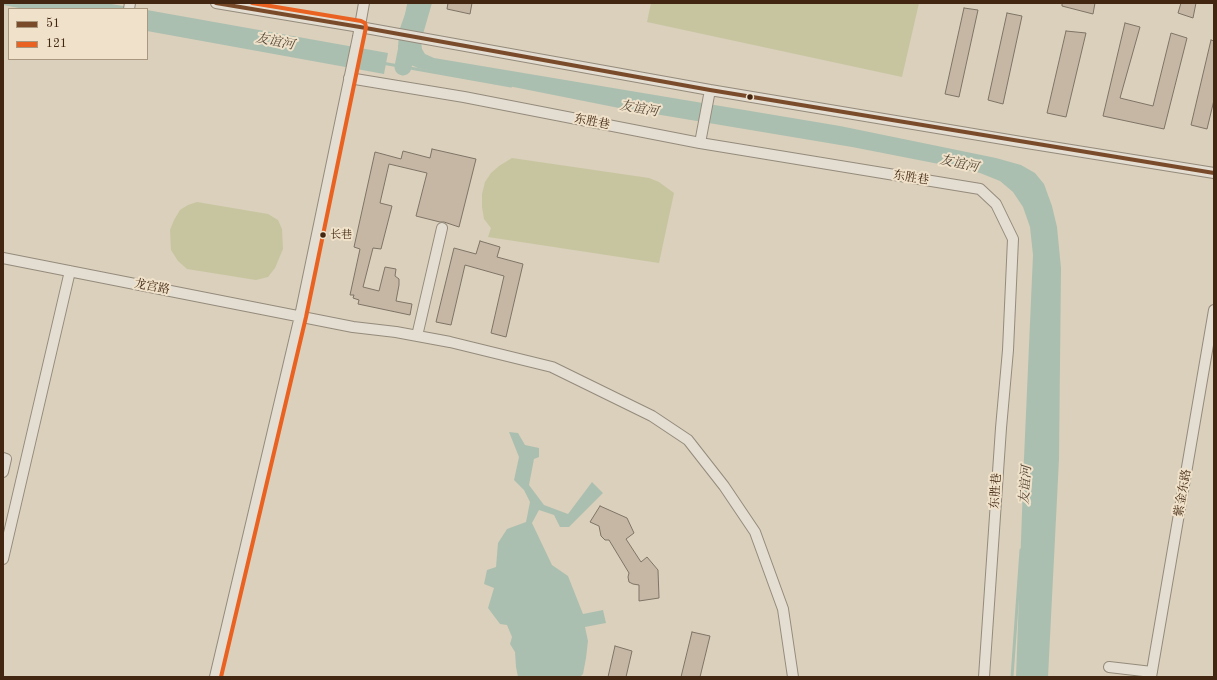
<!DOCTYPE html>
<meta charset="utf-8">
<style>
body{margin:0}
#map{position:relative;width:1217px;height:680px;overflow:hidden;background:#dbd0bb;font-family:"Old Standard TT",serif}
canvas{display:block}
.frame{position:absolute;inset:0;border:4px solid #422611;pointer-events:none}
.legend{position:absolute;left:8px;top:8px;width:140px;height:52px;box-sizing:border-box;background:#f0e2ca;border:1px solid #aa9780;margin:0;padding:5px 7px;list-style:none;font-size:12px;color:#422611}
.legend li{display:flex;align-items:center;gap:8px;height:20px}
.legend b{width:20px;border:1px solid #aa9780}
</style>
<div id="map">
<canvas width="1217" height="680"></canvas>
<div class="frame"></div>
<ul class="legend">
<li><b style="height:5px;background:#7a4b2a"></b>51</li>
<li><b style="height:5px;background:#e96221"></b>121</li>
</ul>
</div>
<script>
const g = document.querySelector('canvas').getContext('2d');
g.lineJoin = 'round';
function fillPath(path, color) {
  g.fillStyle = color;
  g.fill(path, 'evenodd');
}
function toPath(rows) {
  const path = new Path2D();
  for (const r of rows) {
    path.moveTo(r[0], r[1]);
    for (let i = 2; i < r.length; i += 2) path.lineTo(r[i], r[i + 1]);
  }
  return path;
}
function stroke(path, color, width, dash) {
  g.strokeStyle = color;
  g.lineWidth = width;
  g.lineCap = dash ? 'butt' : 'round';
  g.setLineDash(dash || []);
  g.stroke(path);
}
function write(font, color, halo, rows, align = 'center') {
  g.font = font + ' "Old Standard TT","Noto Serif SC",serif';
  g.lineWidth = 4;
  g.setLineDash([]);
  g.textBaseline = 'middle';
  g.strokeStyle = halo;
  g.fillStyle = color;
  for (const [text, x, y, turn = 0] of rows) {
    g.save();
    g.translate(x, y);
    g.rotate((+turn || 0) * Math.PI / 180);
    g.textAlign = isNaN(turn) ? turn : align;
    if (halo) g.strokeText(text, 0, 0);
    g.fillText(text, 0, 0);
    g.restore();
  }
}
fillPath(toPath([
 [651,3,919,3,902,77,647,22],
 [512,158,649,178,659,182,674,193,659,263,488,237,491,228,484,219,482,207,482,194,485,182,491,173,499,166],
 [197,202,268,214,278,220,282,229,283,249,275,268,268,277,256,280,187,269,178,261,171,250,170,230,174,220,180,210,188,205]
]), '#c7c5a0');
fillPath(toPath([
 [3,3,106,3,140,9,24,9,3,5],
 [409,3,432,3,421,41,422,49,425,54,434,58,840,126,996,158,1021,165,1035,173,1044,184,1052,206,1057,227,1061,268,1059,459,1048,677,1016,677,1024,458,1033,255,1030,227,1023,207,1013,192,1000,181,980,173,944,165,852,147,619,108,418,68,404,62,398,48,399,31],
 [147,10,388,53,384,74,147,31],
 [509,432,518,433,525,445,539,448,539,457,534,459,529,485,544,505,568,514,592,482,603,493,569,527,560,527,554,515,539,510,532,523,552,565,568,576,583,614,603,610,606,623,585,627,588,641,586,658,583,674,580,677,518,677,516,667,515,652,510,644,512,637,507,625,500,624,488,608,494,588,484,584,487,570,496,567,498,543,507,529,526,522,530,502,524,490,514,480,519,457]
]), '#abbfb0');
stroke(toPath([
 [382,63,511,86],
 [1012,677,1021,550]
]), '#abbfb0', 3);
stroke(toPath([
 [403,67,416,3]
]), '#abbfb0', 17);
const building = toPath([
 [448,3,472,3,470,14,447,9,448,3],
 [1062,3,1095,3,1093,14,1062,6,1062,3],
 [1181,3,1196,3,1193,18,1178,13,1181,3],
 [964,8,978,10,959,97,945,94,964,8],
 [1007,13,1022,16,1003,104,988,100,1007,13],
 [1125,23,1140,27,1120,98,1153,106,1171,33,1187,38,1164,129,1103,116,1125,23],
 [1066,31,1086,33,1066,117,1047,113,1066,31],
 [1211,40,1214,41,1214,100,1207,129,1191,125,1211,40],
 [432,149,476,159,459,227,444,222,440,222,416,216,427,173,389,164,380,203,392,206,381,249,373,248,363,287,379,291,385,267,396,269,395,276,399,279,399,285,396,301,412,304,410,315,358,304,359,300,353,298,354,295,350,295,360,249,354,247,375,152,401,159,403,151,430,158,432,149],
 [480,241,500,247,497,257,523,264,506,337,491,333,504,276,465,265,451,325,436,322,454,248,476,254,480,241],
 [600,506,627,518,634,533,626,539,641,562,647,557,658,570,659,598,639,601,639,585,633,584,629,582,628,577,629,573,609,540,605,540,601,536,599,526,590,522,600,506],
 [692,632,710,636,700,677,681,677,692,632],
 [615,646,632,651,626,677,608,677,615,646]
]);
fillPath(building, '#c6b7a5');
stroke(building, '#7e7466', 1);
const minor = toPath([
 [216,3,360,27,710,90,1027,143,1214,173],
 [129,9,130,3],
 [349,78,464,97,700,143,980,189,996,204,1013,239,1008,350,1001,428,984,677],
 [700,143,710,90],
 [3,258,353,327,396,332,450,342,552,367,652,416,688,440,724,486,755,532,783,609,793,677],
 [417,336,442,228],
 [3,458,6,459,3,472],
 [3,559,70,271],
 [1109,667,1152,672],
 [215,677,300,316,358,37,364,3],
 [1151,677,1214,310]
]);
stroke(minor, '#958b7c', 12);
stroke(minor, '#e3ddd2', 10);
stroke(toPath([
 [216,3,360,27,710,90,1214,173]
]), '#7a4b2a', 4);
stroke(toPath([
 [221,677,306,317,366,27,365,23,361,21,252,3]
]), '#e96221', 4);
for (const [x, y, r, color] of [
 [750,97,3.5,"#422611"],
 [323,235,3.5,"#422611"]
]) {
  const dot = new Path2D();
  dot.arc(x, y, r, 0, 2 * Math.PI);
  g.fillStyle = color;
  g.fill(dot);
  stroke(dot, '#f0e2ca', 1.5);
}
write('11px', '#422611', '#f0e2ca', [
 ["长巷",330,235]
], 'left');
write('12px', '#422611', '#f0e2ca', [
 ["东胜巷",592,122,11],
 ["东胜巷",911,178,9],
 ["龙宫路",152,287,11],
 ["东胜巷",996,491,-86],
 ["紫金东路",1183,493,-80]
]);
write('italic 13px', '#574a38', '#f0e2ca', [
 ["友谊河",275,42,11],
 ["友谊河",639,109,10],
 ["友谊河",959,164,12],
 ["友谊河",1026,485,-86]
]);
</script>
